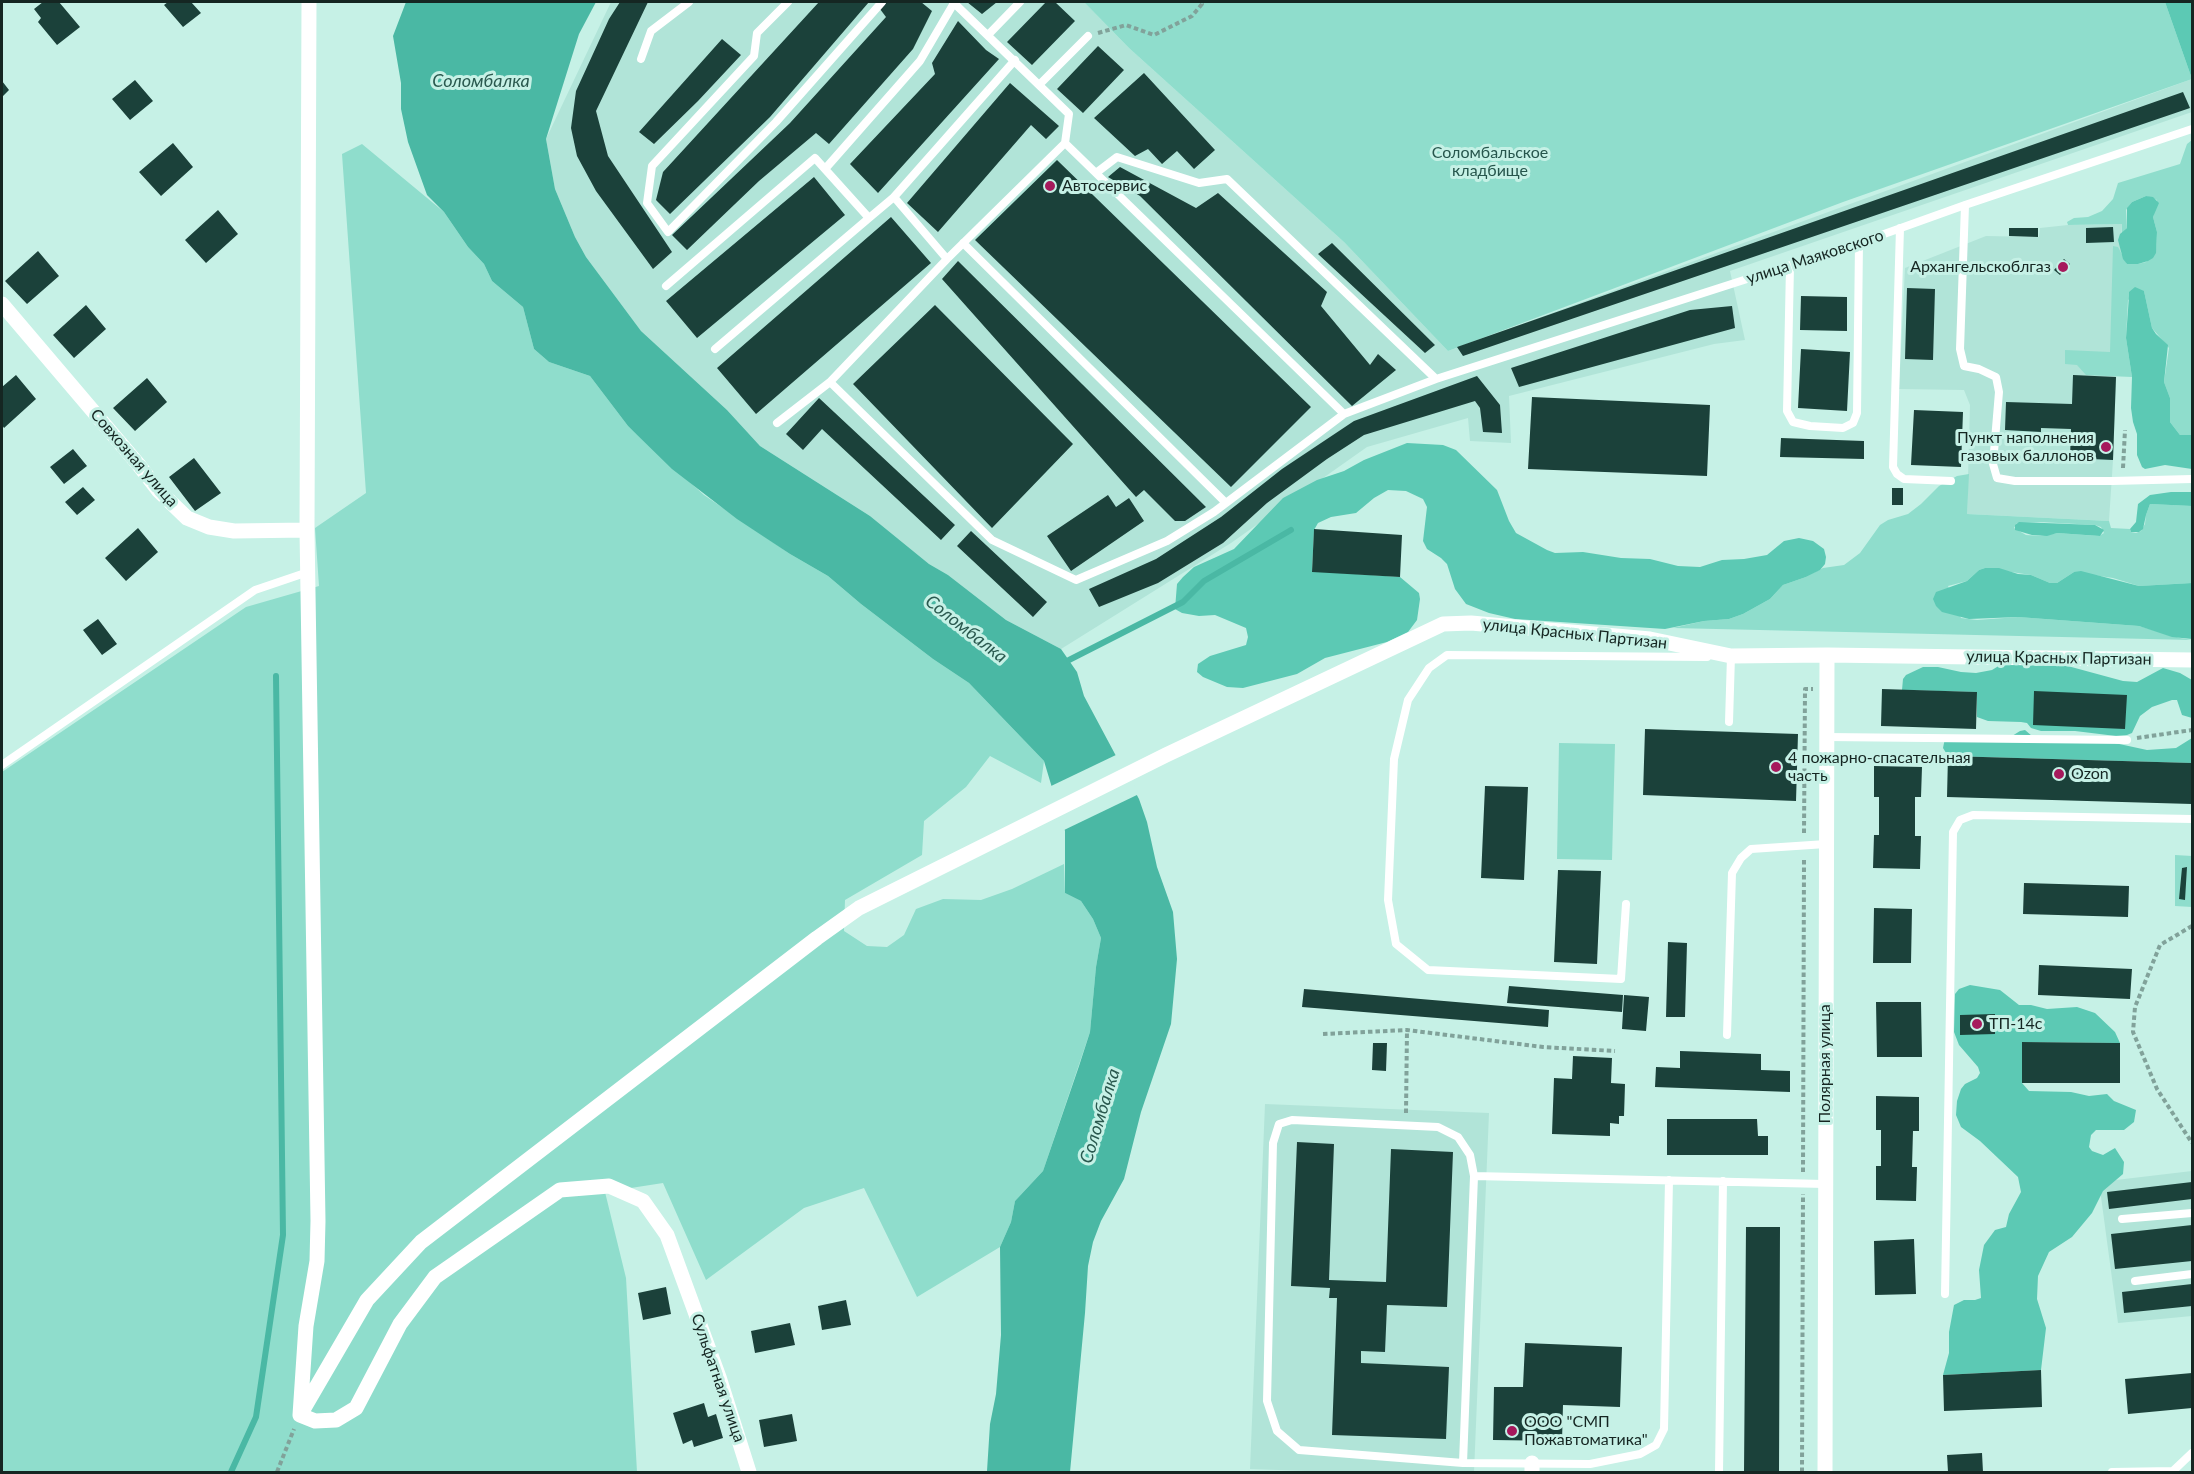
<!DOCTYPE html>
<meta charset="utf-8">
<style>
body{margin:0}
#map{position:relative;width:2194px;height:1474px;overflow:hidden;background:#c6f1e6;font-family:Lato,sans-serif}
canvas{display:block}
.frame{position:absolute;inset:0;border:3px solid #152622;pointer-events:none}
</style>
<div id="map">
<canvas width="2194" height="1474"></canvas>
<div class="frame"></div>
</div>
<script>
const g = document.querySelector('canvas').getContext('2d');
g.lineJoin = 'round';
function fillPath(path, color) {
  g.fillStyle = color;
  g.fill(path, 'evenodd');
}
function toPath(rows) {
  const path = new Path2D();
  for (const r of rows) {
    path.moveTo(r[0], r[1]);
    for (let i = 2; i < r.length; i += 2) path.lineTo(r[i], r[i + 1]);
  }
  return path;
}
function stroke(path, color, width, dash) {
  g.strokeStyle = color;
  g.lineWidth = width;
  g.lineCap = dash ? 'butt' : 'round';
  g.setLineDash(dash || []);
  g.stroke(path);
}
function write(font, color, halo, rows, align = 'center') {
  g.font = font + ' Lato,sans-serif';
  g.lineWidth = 6;
  g.setLineDash([]);
  g.textBaseline = 'middle';
  g.strokeStyle = halo;
  g.fillStyle = color;
  for (const [text, x, y, turn = 0] of rows) {
    g.save();
    g.translate(x, y);
    g.rotate((+turn || 0) * Math.PI / 180);
    g.textAlign = isNaN(turn) ? turn : align;
    if (halo) g.strokeText(text, 0, 0);
    g.fillText(text, 0, 0);
    g.restore();
  }
}
fillPath(toPath([
 [611,2,1084,2,1129,48,1344,242,1448,351,2192,79,2192,112,1730,271,1745,340,1714,344,1509,396,1511,443,1470,441,1468,418,1367,447,1231,543,1061,649,1006,620,948,575,929,564,870,516,760,446,727,410,641,331,586,257,575,237,555,189,546,139],
 [2122,224,2113,460,2109,521,1967,514,1970,405,1964,390,1899,389,1905,268,1986,236,2039,237,2040,228,2068,225],
 [1265,1104,1489,1113,1474,1472,1335,1472,1250,1469],
 [2192,1171,2192,1316,2118,1323,2099,1182]
]), '#b1e4d8');
fillPath(toPath([
 [1084,2,2165,2,2192,79,1843,202,1448,351,1344,242,1129,48],
 [2192,140,2192,435,2186,437,2180,435,2170,422,2170,398,2164,382,2169,348,2152,328,2144,291,2128,300,2126,338,2132,377,2086,375,2077,365,2065,364,2065,350,2110,352,2113,246,2118,247,2127,264,2138,264,2146,262,2156,250,2157,232,2153,217,2157,200,2146,196,2132,202,2126,210,2127,228,2122,233,2122,224,2068,225,2067,222,2074,218,2088,217,2102,211,2113,199,2118,183,2180,164,2187,144],
 [362,144,444,212,468,247,484,264,492,281,523,307,534,349,549,362,590,376,628,426,704,495,790,554,828,576,861,604,933,659,969,683,1044,761,1041,783,990,756,966,787,924,821,922,855,845,900,844,931,867,946,887,947,904,935,916,909,943,899,981,900,1012,889,1064,864,1065,893,1081,901,1093,919,1101,938,1096,967,1090,1032,1043,1171,1015,1201,1011,1222,1000,1247,917,1297,864,1188,804,1208,706,1280,663,1183,605,1192,626,1278,637,1472,2,1472,2,772,246,607,319,586,315,528,366,493,342,154],
 [1969,474,1967,514,2109,521,2111,528,2130,529,2131,532,2136,533,2141,531,2145,524,2146,515,2150,504,2192,506,2192,583,2139,586,2113,578,2074,572,2057,583,2050,583,2031,575,1985,568,1979,570,1967,581,1948,586,1961,618,1977,620,2018,617,2139,626,2180,638,2192,640,1673,628,1704,621,1729,619,1743,614,1770,599,1783,585,1806,577,1823,568,1844,565,1860,553,1880,525,1888,520,1908,514,1921,504,1939,486,1957,476],
 [2040,522,2095,525,2101,527,2104,533,2099,536,2057,533,2041,536,2026,535,2014,528,2017,523],
 [1559,743,1615,744,1612,860,1557,859],
 [2175,855,2192,856,2192,907,2175,906]
]), '#8fddcc');
fillPath(toPath([
 [2165,2,2192,2,2192,79],
 [2146,196,2153,197,2159,203,2153,217,2157,232,2156,253,2153,258,2148,261,2138,264,2127,264,2123,259,2118,240,2120,234,2127,228,2127,208,2132,202],
 [2135,287,2144,291,2152,328,2156,334,2168,345,2164,382,2170,398,2170,422,2180,435,2192,435,2192,469,2165,465,2145,469,2142,467,2137,455,2137,434,2133,422,2131,408,2132,377,2126,338,2129,296,2129,292],
 [1407,443,1443,445,1456,450,1497,490,1509,521,1516,533,1547,550,1555,553,1583,552,1621,558,1650,559,1678,566,1700,567,1722,560,1744,559,1767,555,1784,541,1799,538,1813,541,1824,549,1826,557,1825,564,1820,570,1806,577,1783,585,1770,599,1743,614,1729,619,1704,621,1665,629,1515,619,1489,613,1466,604,1455,589,1447,564,1441,558,1427,549,1423,541,1427,507,1423,499,1406,491,1388,490,1374,498,1356,513,1331,517,1318,523,1314,530,1312,571,1400,577,1419,593,1420,599,1417,620,1408,632,1387,642,1325,658,1297,674,1243,688,1227,687,1203,677,1197,672,1198,664,1210,656,1246,645,1248,637,1246,628,1215,615,1199,616,1182,613,1175,609,1177,584,1183,577,1194,567,1234,549,1283,498,1317,480,1344,471,1364,460],
 [2171,492,2192,492,2192,506,2150,504,2146,515,2143,529,2139,532,2131,532,2130,529,2136,522,2138,504,2150,495],
 [2019,522,2095,525,2104,530,2100,536,2057,533,2047,536,2032,535,2015,530,2015,525],
 [1985,568,1999,568,2018,574,2031,575,2050,583,2057,583,2074,572,2081,571,2139,586,2192,583,2192,639,2172,637,2139,626,2018,617,1969,619,1942,612,1936,606,1933,599,1936,592,1967,581,1979,570],
 [2005,662,2064,665,2123,681,2137,682,2163,668,2180,673,2192,680,2192,718,2182,715,2177,700,2172,700,2152,707,2140,716,2132,733,2127,735,2116,736,2075,731,2041,731,2031,728,2027,723,2021,722,1988,721,1977,717,1977,692,1902,690,1903,679,1906,675,1923,667,1938,667,1961,672,1976,673,1992,670],
 [2025,730,2032,736,2110,742,2147,750,2176,748,2192,738,2192,763,1948,756,1943,748,1945,738,2012,736,2020,731],
 [1970,985,2000,990,2019,1005,2031,1005,2047,1009,2077,1007,2095,1013,2115,1032,2120,1043,2023,1042,2022,1083,2029,1091,2071,1092,2089,1096,2107,1094,2114,1101,2136,1110,2134,1122,2124,1130,2096,1130,2091,1135,2089,1147,2092,1151,2103,1155,2115,1148,2124,1162,2123,1174,2103,1191,2092,1213,2072,1237,2049,1252,2038,1276,2037,1299,2046,1328,2041,1370,1943,1375,1949,1353,1949,1332,1954,1305,1964,1300,1975,1300,1981,1298,1979,1270,1984,1245,1995,1230,2006,1227,2009,1214,2021,1192,2018,1177,1980,1141,1961,1127,1956,1115,1957,1101,1961,1089,1965,1084,1977,1078,1980,1073,1978,1067,1959,1045,1954,1032,1955,994,1959,989]
]), '#5cc9b4');
fillPath(toPath([
 [406,2,596,2,579,34,546,139,555,189,575,237,586,257,641,331,727,410,760,446,870,516,929,564,948,575,1006,620,1061,649,1077,672,1084,696,1139,799,1147,822,1157,867,1173,912,1177,959,1171,1024,1141,1112,1124,1179,1101,1221,1093,1242,1088,1266,1085,1313,1070,1472,987,1471,990,1424,996,1394,1001,1335,1000,1247,1011,1222,1015,1201,1043,1171,1079,1066,1090,1032,1096,967,1101,938,1093,919,1081,901,1065,893,1065,831,1044,761,969,683,933,659,861,604,828,576,790,554,737,519,672,469,628,426,590,376,549,362,534,349,523,307,492,281,484,264,468,247,444,212,427,195,408,142,401,109,401,83,393,36]
]), '#4ab8a4');
fillPath(toPath([
 [1118,754,1139,794,1062,831,1049,787]
]), '#c6f1e6');
stroke(toPath([
 [1069,660,1183,602,1204,581,1291,530],
 [231,1472,256,1417,283,1235,276,676]
]), '#4ab8a4', 6);
fillPath(toPath([
 [43,2,59,2,80,27,57,45,38,22,41,18,34,9],
 [168,2,191,2,201,13,183,27,164,5],
 [620,2,648,2,596,111,608,156,672,252,653,269,596,191,577,156,571,128,576,91,609,19],
 [819,2,869,2,770,117,670,214,656,200,663,172],
 [887,2,921,2,932,11,913,49,829,144,816,133,759,181,687,250,672,235,790,123,886,17,880,9],
 [967,2,997,2,982,14],
 [1046,2,1055,2,1075,21,1032,65,1007,42],
 [958,21,986,50,999,59,878,193,850,164,935,74,932,63],
 [722,39,741,55,698,101,654,144,639,132],
 [1098,46,1124,70,1083,113,1057,89],
 [1144,73,1215,150,1194,169,1177,151,1162,164,1148,149,1135,156,1094,118],
 [135,80,153,101,130,120,112,99],
 [2,81,9,90,2,97],
 [1010,83,1059,126,1046,139,1031,125,938,232,907,203],
 [2183,92,2190,108,1463,356,1457,347],
 [173,143,193,167,161,196,139,172],
 [1057,160,1311,407,1231,487,975,240],
 [1120,167,1196,208,1218,193,1327,292,1321,306,1370,365,1378,354,1396,370,1352,406,1140,196,1108,177],
 [814,177,845,215,697,338,666,301],
 [218,210,238,234,206,263,185,240],
 [891,217,931,263,756,414,717,368],
 [2113,227,2114,242,2086,243,2086,228],
 [2009,228,2038,228,2038,237,2009,236],
 [1332,243,1435,345,1425,353,1318,254],
 [38,251,59,276,27,304,5,281],
 [2064,259,2070,264,2060,275,2054,270],
 [958,261,1206,507,1185,521,1175,521,1144,490,1136,497,942,279],
 [1907,288,1935,289,1933,360,1905,359],
 [1801,296,1847,297,1847,331,1800,330],
 [86,305,106,329,74,358,53,335],
 [935,305,1073,444,992,528,853,384],
 [1732,306,1735,328,1519,387,1511,368,1690,310],
 [1801,349,1850,352,1847,411,1798,408],
 [16,375,36,399,4,428,2,425,2,387],
 [2073,375,2116,377,2113,460,2070,458,2071,429,2041,428,2041,432,2005,430,2006,402,2072,404],
 [1477,376,1500,405,1502,433,1483,432,1480,408,1475,401,1364,435,1327,459,1267,503,1223,543,1158,583,1099,607,1089,589,1156,559,1221,517,1282,469,1354,421],
 [147,378,167,402,135,431,113,408],
 [1532,397,1710,405,1707,476,1528,469],
 [819,398,955,525,941,540,822,429,803,450,786,434],
 [1914,410,1963,412,1961,467,1911,465],
 [1781,438,1864,441,1864,459,1780,457],
 [73,449,87,466,64,484,50,467],
 [194,458,221,493,195,511,169,477],
 [83,487,95,500,77,515,65,502],
 [1892,488,1903,488,1903,505,1892,505],
 [1108,495,1116,507,1129,498,1144,521,1071,571,1047,536],
 [138,528,158,552,126,581,105,558],
 [1314,529,1402,535,1400,577,1312,572],
 [971,531,1047,602,1033,617,957,546],
 [98,619,117,644,102,655,83,630],
 [1882,689,1977,692,1976,729,1881,726],
 [2034,691,2127,695,2125,729,2033,725],
 [1645,729,1798,734,1796,801,1643,795],
 [1948,756,2192,763,2192,804,1947,797],
 [1874,766,1922,767,1921,797,1915,797,1915,836,1921,836,1920,869,1873,868,1874,835,1879,835,1879,797,1874,797],
 [1485,786,1528,787,1524,880,1481,878],
 [2187,867,2185,900,2179,899,2182,868],
 [1558,870,1601,871,1597,964,1554,962],
 [2024,883,2129,886,2128,917,2023,914],
 [1874,908,1912,909,1911,963,1873,963],
 [1668,942,1687,943,1685,1017,1666,1017],
 [2039,965,2132,969,2130,999,2038,995],
 [1509,986,1623,995,1622,1012,1507,1003],
 [1304,989,1549,1010,1548,1027,1302,1007],
 [1624,995,1649,997,1646,1031,1622,1029],
 [1876,1002,1921,1002,1922,1057,1877,1057],
 [1995,1014,1995,1034,1960,1035,1960,1015],
 [2022,1042,2120,1043,2120,1083,2022,1083],
 [1373,1043,1387,1043,1386,1071,1372,1070],
 [1680,1051,1761,1054,1761,1070,1790,1071,1790,1092,1655,1087,1656,1067,1680,1068],
 [1573,1056,1612,1058,1611,1083,1625,1084,1624,1116,1619,1116,1619,1124,1610,1123,1610,1136,1552,1134,1554,1078,1572,1079],
 [1876,1096,1919,1097,1919,1131,1913,1131,1912,1167,1917,1167,1916,1201,1876,1200,1876,1166,1881,1166,1881,1130,1876,1130],
 [1667,1119,1757,1119,1758,1136,1768,1136,1768,1155,1667,1155],
 [1297,1142,1334,1144,1329,1280,1386,1282,1391,1149,1453,1152,1447,1307,1387,1305,1385,1352,1361,1351,1361,1363,1449,1367,1446,1439,1332,1435,1337,1298,1329,1298,1330,1288,1291,1286],
 [2192,1182,2192,1199,2109,1209,2107,1192],
 [2192,1225,2192,1261,2115,1269,2111,1234],
 [1746,1227,1780,1227,1779,1472,1744,1472],
 [1914,1239,1916,1294,1875,1295,1874,1241],
 [2192,1284,2192,1306,2124,1313,2122,1292],
 [666,1287,671,1314,643,1320,638,1293],
 [846,1300,851,1325,822,1330,818,1306],
 [790,1323,795,1345,755,1353,751,1331],
 [1525,1343,1622,1347,1620,1407,1563,1405,1562,1441,1493,1440,1494,1387,1523,1387],
 [2041,1370,2042,1407,1944,1411,1943,1375],
 [2192,1373,2192,1408,2128,1414,2125,1379],
 [704,1403,708,1417,716,1414,723,1438,694,1447,692,1440,683,1444,673,1413],
 [792,1414,797,1441,764,1447,759,1420],
 [1982,1453,1983,1472,1948,1472,1947,1455]
]), '#1b413a');
stroke(toPath([
 [1098,33,1126,25,1154,35,1192,16,1202,4,1201,2],
 [2123,468,2125,430],
 [2137,738,2192,730],
 [1804,833,1805,689,1813,689],
 [2192,926,2160,945,2135,1007,2133,1032,2157,1089,2192,1143],
 [1323,1034,1407,1030,1543,1047,1615,1051],
 [1406,1113,1407,1030],
 [1803,1172,1804,858],
 [277,1472,294,1429],
 [1802,1472,1803,1194]
]), '#81a29a', 4, [4.5, 3]);
stroke(toPath([
 [788,2,757,33,754,56,652,166,647,203,668,232,776,122,882,2],
 [953,2,1069,114,1065,143],
 [988,35,1020,2],
 [641,59,651,31,689,2],
 [1039,85,1088,36],
 [825,169,920,61,954,3],
 [1096,173,1117,157,1199,183,1227,179,1436,379],
 [894,197,1015,60],
 [1965,205,1960,349,1964,366,1979,369,1996,377,1999,392,1993,464,1997,478,2015,481,2112,481,2192,479],
 [1900,228,1893,467,1897,474,1904,479,1951,481],
 [963,243,1226,503],
 [947,259,1065,143,1344,414],
 [1790,266,1787,411,1793,422,1810,426,1843,428,1853,423,1857,413,1859,243],
 [666,286,815,158,869,218,894,197,947,259,830,382,992,540,1076,580,1167,541,1214,512,1344,414,1436,379,1859,243,1965,205,2192,129],
 [715,349,869,218],
 [777,423,830,382],
 [1728,656,1731,656,1729,722],
 [1827,737,2127,740],
 [2,765,255,590,308,572],
 [1626,904,1621,979,1428,970,1396,944,1388,900,1394,759,1408,700,1429,668,1447,655,1707,657],
 [1727,1035,1732,873,1741,858,1751,849,1826,844],
 [1474,1176,1825,1184],
 [2122,1219,2192,1213],
 [2135,1281,2192,1274],
 [1945,1294,1953,832,1960,820,1973,815,2192,819],
 [1463,1463,1474,1176,1470,1155,1458,1137,1438,1127,1292,1120,1279,1124,1273,1143,1267,1401,1277,1431,1299,1450,1463,1463,1590,1464,1640,1454,1656,1445,1664,1429,1669,1180],
 [1719,1472,1723,1181],
 [2112,1472,2173,1471,2192,1453]
]), '#fff', 8);
stroke(toPath([
 [309,2,307,530,318,1221,317,1261,306,1326,300,1415,315,1421,336,1420,356,1408,400,1324,435,1277,560,1190,609,1186,643,1201,667,1235,719,1377,749,1472],
 [2,304,138,464,158,490,187,518,209,527,234,531,307,530],
 [300,1415,367,1300,421,1242,817,938,859,908,1166,755,1443,624,1471,623,1650,639,1731,656,1827,655,2192,660],
 [1532,1472,1532,1463],
 [1825,1472,1827,655]
]), '#fff', 15);
for (const [x, y, r, color] of [
 [1050,186,6,"#a6195c"],
 [2063,267,6,"#a6195c"],
 [2106,447,6,"#a6195c"],
 [1776,767,6,"#a6195c"],
 [2059,774,6,"#a6195c"],
 [1977,1024,6,"#a6195c"],
 [1512,1431,6,"#a6195c"]
]) {
  const dot = new Path2D();
  dot.arc(x, y, r, 0, 2 * Math.PI);
  g.fillStyle = color;
  g.fill(dot);
  stroke(dot, '#c6f1e6', 2);
}
write('16px', '#27564d', '#c6f1e6', [
 ["Соломбальское",1490,153],
 ["кладбище",1490,171]
]);
write('16px', '#152622', '#c6f1e6', [
 ["Автосервис",1062,186],
 ["Архангельскоблгаз",2051,267,"right"],
 ["Пункт наполнения",2094,438,"right"],
 ["газовых баллонов",2094,456,"right"],
 ["4 пожарно-спасательная",1788,758],
 ["часть",1788,776],
 ["Ozon",2071,774],
 ["ТП-14с",1989,1024],
 ["ООО \"СМП",1524,1422],
 ["Пожавтоматика\"",1524,1440]
], 'left');
write('16px', '#152622', '#c6f1e6', [
 ["улица Маяковского",1815,257,-18],
 ["Совхозная улица",134,458,49],
 ["улица Красных Партизан",1575,634,6],
 ["улица Красных Партизан",2059,658,1],
 ["Полярная улица",1825,1064,-90],
 ["Сульфатная улица",718,1378,71]
]);
write('italic 18px', '#2a594f', '#c6f1e6', [
 ["Соломбалка",481,81],
 ["Соломбалка",966,629,38],
 ["Соломбалка",1100,1116,-73]
]);
</script>
